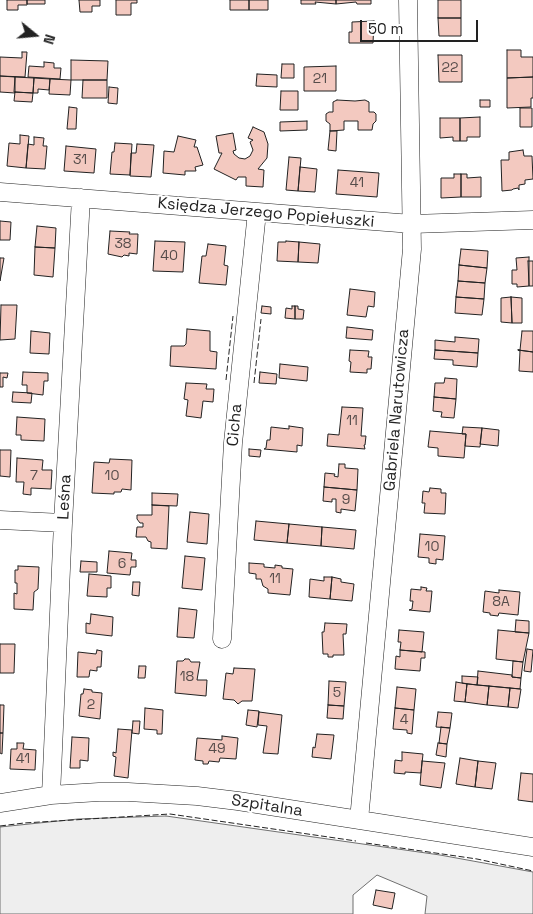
<!DOCTYPE html>
<meta charset="utf-8">
<style>
body{margin:0}
#map{position:relative;width:533px;height:914px;overflow:hidden;background:#fff;font-family:"Space Grotesk",sans-serif}
canvas{display:block}
.north{position:absolute;left:10px;top:10px;width:50px;height:50px;-webkit-text-stroke:4px #fff;paint-order:stroke;rotate:107deg;font-size:14px;font-weight:700;line-height:20px;text-align:center;color:#222}
.north::after{content:'';display:block;margin:auto;width:18px;height:22px;background:#222;clip-path:polygon(50% 0,100% 100%,50% 72%,0 100%)}
.scale{position:absolute;left:360px;top:20px;width:118px;height:22px;box-sizing:border-box;border:2px solid #222;border-top:0;padding-left:6px;font-size:15px;line-height:18px;white-space:nowrap;color:#222;-webkit-text-stroke:4px #fff;paint-order:stroke}
</style>
<div id="map">
<canvas width="533" height="914"></canvas>
<div class="north">N</div>
<div class="scale">50 m</div>
</div>
<script>
const g = document.querySelector('canvas').getContext('2d');
g.lineJoin = 'round';
function fillPath(path, color) {
  g.fillStyle = color;
  g.fill(path, 'evenodd');
}
function toPath(rows) {
  const path = new Path2D();
  for (const r of rows) {
    path.moveTo(r[0], r[1]);
    for (let i = 2; i < r.length; i += 2) path.lineTo(r[i], r[i + 1]);
  }
  return path;
}
function stroke(path, color, width, dash) {
  g.strokeStyle = color;
  g.lineWidth = width;
  g.lineCap = dash ? 'butt' : 'round';
  g.setLineDash(dash || []);
  g.stroke(path);
}
function write(font, color, halo, rows, align = 'center') {
  g.font = font + ' "Space Grotesk",sans-serif';
  g.lineWidth = 4;
  g.setLineDash([]);
  g.textBaseline = 'middle';
  g.strokeStyle = halo;
  g.fillStyle = color;
  for (const [text, x, y, turn = 0] of rows) {
    g.save();
    g.translate(x, y);
    g.rotate((+turn || 0) * Math.PI / 180);
    g.textAlign = isNaN(turn) ? turn : align;
    if (halo) g.strokeText(text, 0, 0);
    g.fillText(text, 0, 0);
    g.restore();
  }
}
const green = toPath([
 [166,816,440,855,533,872,533,914,425,914,427,896,377,875,353,895,353,914,0,914,0,827,78,819,166,816]
]);
fillPath(green, '#eee');
stroke(green, '#6f6f6f', 1);
const building = toPath([
 [7,0,27,0,27,5,18,5,18,10,7,10,7,0],
 [27,0,45,0,45,4,27,4,27,0],
 [79,0,100,0,100,6,92,6,92,12,80,12,79,0],
 [116,0,137,0,137,3,131,3,131,15,116,15,116,0],
 [230,0,249,0,249,10,230,10,230,0],
 [249,0,268,0,268,10,249,10,249,0],
 [301,0,336,0,336,4,315,2,316,4,301,4,301,0],
 [336,0,371,0,371,4,357,4,356,2,336,4,336,0],
 [438,0,461,0,461,18,438,18,438,0],
 [438,18,461,18,461,36,439,36,438,18],
 [374,21,373,43,349,43,349,32,352,32,352,22,374,21],
 [507,50,521,50,521,57,533,57,533,77,507,78,507,50],
 [22,52,27,52,25,77,0,76,0,57,22,58,22,52],
 [438,55,462,55,462,82,439,82,438,55],
 [71,60,108,61,107,80,71,80,71,60],
 [44,62,54,63,54,68,61,68,60,79,28,77,29,66,44,67,44,62],
 [282,64,294,64,294,78,281,78,282,64],
 [336,66,336,91,304,91,304,67,336,66],
 [257,74,277,75,277,87,256,86,257,74],
 [0,76,15,77,15,93,0,92,0,76],
 [15,77,34,78,33,93,14,92,15,77],
 [533,77,533,98,531,98,531,107,507,108,507,78,533,77],
 [34,78,50,79,49,90,38,89,38,93,33,93,34,78],
 [50,79,71,80,70,95,49,94,50,79],
 [83,80,107,80,107,98,82,98,83,80],
 [109,87,118,88,117,104,108,103,109,87],
 [281,91,298,91,298,110,280,110,281,91],
 [15,92,33,93,32,102,14,101,15,92],
 [337,100,355,101,365,100,369,102,369,112,374,112,376,114,376,121,373,124,372,130,358,130,358,121,344,121,344,130,330,131,330,124,326,121,326,114,329,112,333,112,333,102,337,100],
 [480,100,490,100,490,107,480,107,480,100],
 [69,107,77,108,76,129,67,129,69,107],
 [520,108,532,108,532,127,520,127,520,108],
 [480,117,480,137,467,137,467,141,460,141,460,118,480,117],
 [440,118,460,118,460,141,453,141,453,137,440,138,440,118],
 [307,121,307,130,280,131,280,122,307,121],
 [253,127,264,132,268,144,267,158,258,169,264,170,263,187,246,186,246,177,238,177,236,180,214,169,222,153,219,153,216,136,233,133,236,150,233,151,234,154,239,158,245,159,250,156,253,150,250,142,253,140,248,138,253,127],
 [330,131,337,131,336,151,328,150,330,131],
 [20,135,29,136,26,168,7,166,9,143,20,144,20,135],
 [178,136,196,140,194,147,197,147,203,165,195,167,196,171,185,171,185,175,163,173,164,151,174,152,178,136],
 [34,137,44,138,43,146,47,146,45,169,26,168,28,144,34,145,34,137],
 [115,143,132,144,130,175,110,174,112,152,114,152,115,143],
 [137,144,154,145,151,177,130,176,131,153,136,153,137,144],
 [66,146,96,149,94,173,64,171,66,146],
 [523,150,524,156,532,156,533,179,525,180,525,184,519,185,519,190,518,188,513,189,512,190,502,191,501,160,509,160,509,152,523,150],
 [289,157,301,158,298,191,286,190,289,157],
 [300,167,317,169,315,192,298,191,300,167],
 [338,170,379,173,377,197,336,194,338,170],
 [454,174,461,174,461,197,441,198,441,178,454,178,454,174],
 [461,174,467,174,467,178,481,177,481,197,461,197,461,174],
 [0,221,11,222,10,240,0,240,0,221],
 [37,226,56,228,55,248,35,247,37,226],
 [110,231,130,232,129,234,138,234,137,254,129,253,129,256,124,255,122,257,108,254,110,231],
 [155,241,185,242,183,272,153,271,155,241],
 [286,241,299,242,298,262,277,261,278,242,286,242,286,241],
 [299,242,320,244,318,263,298,262,299,242],
 [208,244,226,246,224,265,228,266,226,285,199,283,202,256,206,256,208,244],
 [35,247,55,248,53,277,34,275,35,247],
 [461,249,488,251,487,268,459,265,461,249],
 [529,257,529,286,517,287,517,284,512,284,512,270,517,270,516,258,529,257],
 [0,258,4,258,0,281,0,258],
 [528,261,533,261,533,286,529,286,528,261],
 [459,265,487,268,485,283,458,281,459,265],
 [458,281,485,283,484,299,456,297,458,281],
 [350,289,375,292,374,307,368,306,366,317,347,315,350,289],
 [456,297,484,299,482,315,455,313,456,297],
 [511,297,522,298,522,323,512,323,511,297],
 [511,297,512,323,501,322,501,298,511,297],
 [1,305,17,305,15,339,0,340,1,305],
 [262,306,271,307,271,314,261,313,262,306],
 [292,306,295,306,295,319,285,318,286,308,292,309,292,306],
 [295,306,298,306,298,309,304,310,303,319,295,319,295,306],
 [347,327,373,330,372,340,346,338,347,327],
 [187,329,210,331,210,351,217,352,216,369,170,366,171,346,184,346,186,344,187,329],
 [31,331,50,333,49,354,30,353,31,331],
 [522,331,533,331,533,352,518,350,520,350,522,331],
 [455,337,479,339,478,353,435,350,435,340,455,342,455,337],
 [350,350,369,351,368,357,372,357,371,369,367,369,367,373,350,372,351,362,349,361,350,350],
 [435,350,478,353,477,367,453,365,453,360,434,359,435,350],
 [518,350,533,352,533,372,519,371,520,351,518,350],
 [280,364,308,367,307,381,279,378,280,364],
 [23,372,48,373,48,381,44,381,43,395,27,393,27,385,22,385,23,372],
 [260,372,277,374,276,384,259,383,260,372],
 [0,373,8,373,7,378,3,377,3,387,0,387,0,373],
 [445,378,457,379,456,399,434,397,435,383,444,383,445,378],
 [186,383,207,384,206,389,214,389,213,402,203,401,201,418,186,416,188,400,184,399,186,383],
 [13,392,32,393,31,403,12,402,13,392],
 [434,397,456,399,454,418,441,417,442,412,433,411,434,397],
 [342,407,363,408,361,436,366,436,365,445,364,445,365,449,327,446,328,434,339,435,342,407],
 [17,417,45,419,44,441,21,440,21,435,16,435,17,417],
 [289,426,303,428,302,446,297,445,297,452,264,449,266,448,267,440,270,440,271,427,289,429,289,426],
 [463,427,482,428,480,447,465,446,466,434,462,434,463,427],
 [482,428,499,430,498,446,480,444,482,428],
 [430,431,466,434,464,458,438,456,438,448,428,447,430,431],
 [249,449,261,450,260,457,249,456,249,449],
 [0,450,11,450,10,477,0,476,0,450],
 [17,458,43,460,42,470,52,470,51,489,31,488,31,495,23,494,24,482,16,482,17,458],
 [110,459,132,460,131,490,122,489,121,492,114,492,114,494,92,493,94,462,109,463,110,459],
 [339,464,345,464,345,468,358,469,357,490,324,487,325,473,335,474,334,476,338,477,339,464],
 [324,487,357,490,355,511,341,509,341,513,336,512,336,499,332,499,332,502,323,501,324,487],
 [430,488,441,489,441,493,446,493,445,514,424,513,425,503,422,503,423,491,429,492,430,488],
 [152,493,178,494,177,506,152,505,152,493],
 [152,505,169,506,167,549,151,548,151,542,148,541,146,537,136,537,137,527,143,527,143,523,140,523,137,519,137,515,152,515,152,505],
 [190,512,209,514,207,544,187,542,190,512],
 [256,521,289,524,287,543,254,540,256,521],
 [289,524,322,527,321,546,287,543,289,524],
 [322,527,356,530,354,549,321,546,322,527],
 [420,534,445,536,443,560,436,559,436,564,429,563,429,558,418,557,420,534],
 [109,551,132,553,131,560,136,560,136,567,131,567,130,575,107,573,109,551],
 [185,556,205,558,202,590,182,588,185,556],
 [81,561,97,562,97,572,80,572,81,561],
 [249,563,264,564,264,567,275,568,275,565,282,566,282,568,293,569,290,595,268,593,268,589,263,586,261,579,256,579,256,574,249,573,249,563],
 [18,566,39,567,38,589,34,592,33,610,14,609,14,593,17,594,17,583,15,583,15,570,18,570,18,566],
 [89,574,111,576,111,588,107,588,107,597,87,596,89,574],
 [324,577,332,577,330,599,309,597,310,579,324,581,324,577],
 [332,577,341,579,341,582,354,584,352,601,330,599,332,577],
 [133,582,140,582,139,596,132,595,133,582],
 [421,587,427,588,426,591,432,591,430,612,409,610,412,609,413,601,410,601,411,589,421,590,421,587],
 [499,590,520,592,518,615,499,613,498,616,490,615,490,613,483,612,485,591,499,593,499,590],
 [179,608,197,610,194,638,177,637,179,608],
 [91,614,113,617,112,636,86,633,86,623,90,624,91,614],
 [516,620,529,621,529,633,515,632,516,620],
 [325,623,347,624,346,634,343,634,344,655,333,655,333,657,328,657,328,654,323,654,322,632,324,632,325,623],
 [399,630,424,632,422,652,400,650,401,642,398,642,399,630],
 [498,630,529,633,523,662,496,659,498,630],
 [0,644,15,644,14,673,0,673,0,644],
 [527,649,533,650,531,672,524,671,527,649],
 [97,650,102,651,101,667,97,667,97,671,90,670,89,677,77,677,78,652,96,654,97,650],
 [400,650,425,652,425,658,421,658,420,671,395,669,396,656,400,657,400,650],
 [185,659,189,659,191,662,200,662,197,680,207,680,206,696,175,693,177,661,183,661,185,659],
 [513,661,523,662,521,678,512,677,513,661],
 [139,666,146,666,145,678,138,678,139,666],
 [234,668,255,669,252,701,242,701,238,704,234,700,223,699,226,673,233,674,234,668],
 [478,671,512,675,512,677,521,678,520,689,477,685,478,671],
 [462,676,478,677,477,685,462,683,462,676],
 [329,681,346,682,344,706,328,705,329,681],
 [456,682,467,684,465,702,454,701,456,682],
 [467,684,489,686,487,705,465,702,467,684],
 [489,686,510,688,508,707,487,705,489,686],
 [397,687,416,689,414,710,395,708,397,687],
 [510,688,521,689,518,708,508,707,510,688],
 [84,689,92,690,92,692,102,693,100,719,79,716,81,694,83,694,84,689],
 [0,705,4,705,3,733,0,733,0,705],
 [328,705,344,706,343,719,327,718,328,705],
 [145,708,163,710,162,734,157,734,157,730,144,729,145,708],
 [395,708,414,710,412,734,407,733,407,730,393,729,395,708],
 [248,710,259,711,257,727,246,725,248,710],
 [259,712,282,715,278,754,263,753,267,726,258,725,259,712],
 [438,712,452,713,450,728,436,727,438,712],
 [133,721,140,721,139,734,132,733,133,721],
 [441,727,450,728,447,744,439,743,441,727],
 [118,729,132,730,128,778,114,776,116,757,113,756,113,752,116,753,118,729],
 [0,733,3,733,2,754,0,753,0,733],
 [317,734,334,735,331,759,312,757,313,747,315,748,317,734],
 [222,736,238,738,236,759,220,758,219,762,209,761,208,764,203,764,203,761,195,760,197,738,222,740,222,736],
 [72,737,89,738,88,761,80,760,80,768,70,768,72,737],
 [17,743,24,743,23,749,36,750,35,770,10,769,11,749,17,749,17,743],
 [438,743,447,744,446,757,436,755,438,743],
 [402,752,423,754,421,773,405,772,405,774,394,773,395,760,402,761,402,752],
 [460,758,478,761,475,787,456,784,460,758],
 [422,761,445,763,441,788,420,785,422,761],
 [478,761,496,763,492,789,475,787,478,761],
 [521,773,533,774,533,802,518,800,521,773],
 [376,890,395,893,392,909,373,905,376,890]
]);
fillPath(building, '#f3c9c0');
stroke(building, '#222', 1);
const minor = toPath([
 [0,192,412,224,533,220],
 [0,520,63,523],
 [222,639,233,443,257,212],
 [51,795,63,523,81,198],
 [0,803,51,795,99,792,128,792,197,796,238,801,533,847],
 [359,820,412,249,408,0]
]);
stroke(minor, '#222', 19);
stroke(minor, '#fff', 18);
stroke(toPath([
 [226,380,233,316],
 [254,383,261,319],
 [0,826,24,823,170,814,356,841],
 [366,843,477,859,533,871]
]), '#222', 1, [6, 2.5]);
write('14px', '#564c4a', null, [
 ["22",450,68],
 ["21",320,79],
 ["31",80,160],
 ["41",357,183],
 ["38",123,244],
 ["40",169,256],
 ["11",352,421],
 ["7",34,476],
 ["10",112,476],
 ["9",346,500],
 ["10",432,547],
 ["6",122,564],
 ["11",275,579],
 ["8A",501,602],
 ["18",187,677],
 ["5",337,693],
 ["2",91,705],
 ["4",404,720],
 ["49",217,749],
 ["41",23,759]
]);
write('16px', '#222', '#fff', [
 ["Księdza Jerzego Popiełuszki",266,213,5],
 ["Gabriela Narutowicza",397,410,-85],
 ["Cicha",235,425,-85],
 ["Leśna",65,497,-87],
 ["Szpitalna",267,806,9]
]);
</script>
